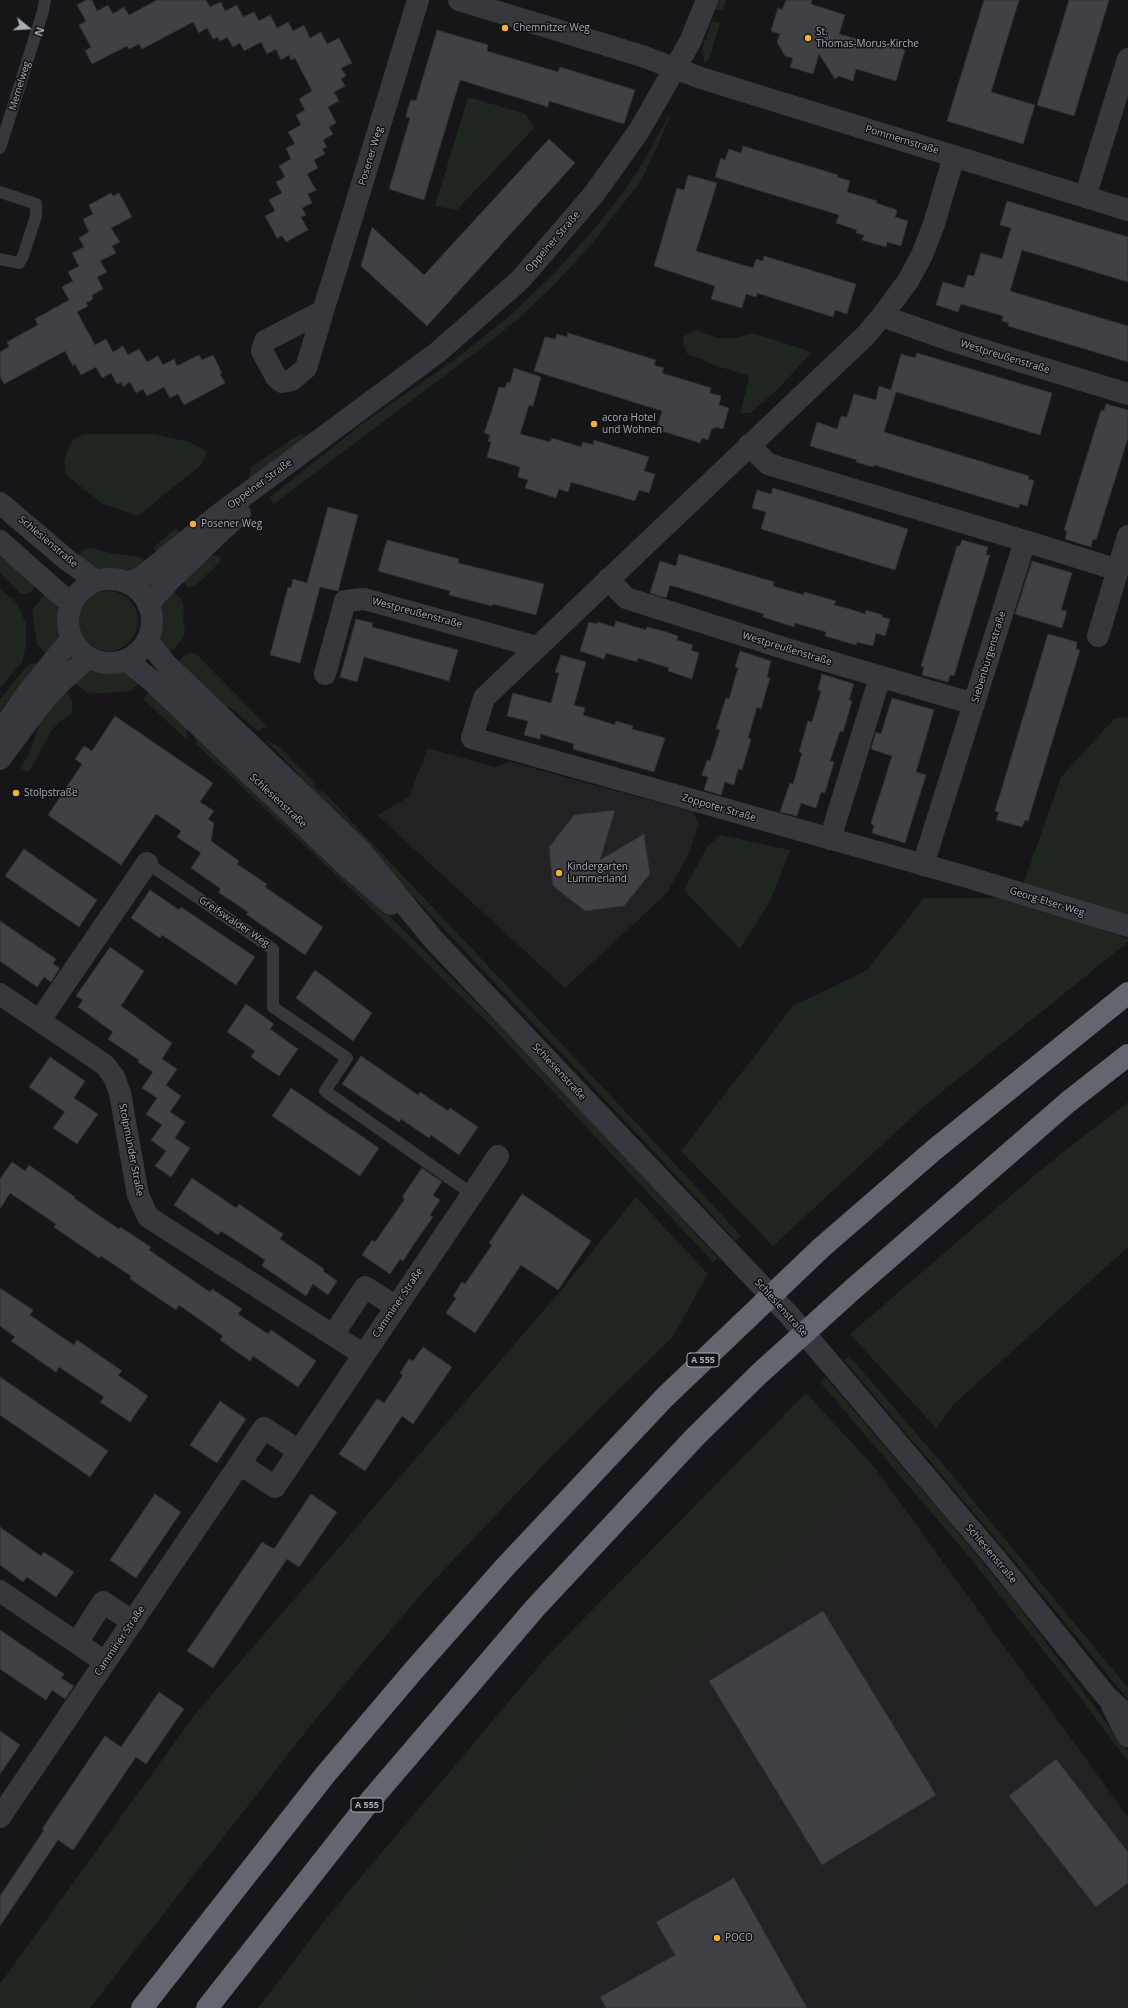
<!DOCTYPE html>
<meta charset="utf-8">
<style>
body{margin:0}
#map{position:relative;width:1128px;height:2008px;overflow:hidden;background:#161618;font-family:"Open Sans",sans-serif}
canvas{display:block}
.north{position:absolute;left:8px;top:8px;width:40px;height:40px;-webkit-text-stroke:3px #111113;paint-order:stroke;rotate:108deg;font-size:11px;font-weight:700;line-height:16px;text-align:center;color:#a8adb8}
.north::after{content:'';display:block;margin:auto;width:14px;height:18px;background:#a8adb8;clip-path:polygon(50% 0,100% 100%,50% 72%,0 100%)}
</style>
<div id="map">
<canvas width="1128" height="2008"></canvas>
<div class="north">N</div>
</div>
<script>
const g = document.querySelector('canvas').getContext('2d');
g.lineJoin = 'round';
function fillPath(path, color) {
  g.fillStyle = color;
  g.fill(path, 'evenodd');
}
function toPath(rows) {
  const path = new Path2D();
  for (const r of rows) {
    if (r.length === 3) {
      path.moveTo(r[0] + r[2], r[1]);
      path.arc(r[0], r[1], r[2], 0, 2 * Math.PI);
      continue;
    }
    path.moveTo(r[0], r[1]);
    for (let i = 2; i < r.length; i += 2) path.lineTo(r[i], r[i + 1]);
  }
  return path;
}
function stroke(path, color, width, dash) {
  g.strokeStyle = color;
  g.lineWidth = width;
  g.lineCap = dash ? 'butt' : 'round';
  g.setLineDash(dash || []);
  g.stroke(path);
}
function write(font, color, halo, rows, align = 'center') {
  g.font = font + ' "Open Sans",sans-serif';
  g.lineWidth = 3;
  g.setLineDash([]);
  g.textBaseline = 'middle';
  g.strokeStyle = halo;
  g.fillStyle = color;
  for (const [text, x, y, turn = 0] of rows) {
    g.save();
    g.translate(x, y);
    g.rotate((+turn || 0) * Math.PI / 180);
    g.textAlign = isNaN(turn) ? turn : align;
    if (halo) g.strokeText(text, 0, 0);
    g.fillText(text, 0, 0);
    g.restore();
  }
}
fillPath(toPath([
 [428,748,495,767,510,762,693,812,699,824,689,853,667,893,565,988,377,815,409,797],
 [875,1468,1128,1817,1128,2008,411,2008,664,1678]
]), '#222225');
fillPath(toPath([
 [718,0,726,0,723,11,715,9],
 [712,21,720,23,710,57,705,64,702,49],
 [468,97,526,114,534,128,457,210,435,206],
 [669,115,669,120,641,181,590,246,554,285,517,320,483,347,274,504,269,498,362,424,458,357,513,313,556,271,595,228,625,190,644,161],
 [696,330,718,338,735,338,752,333,812,352,776,391,750,413,740,413,749,379,747,375,710,364,702,359,687,354,683,343,684,336],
 [83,434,153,434,190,442,207,452,201,465,138,516,103,504,66,475,64,461,71,442],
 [300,434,307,435,248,481,251,467],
 [176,528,182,536,159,556,154,549,155,546],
 [90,548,115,554,141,557,150,564,127,573,92,569,75,560,84,549],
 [216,555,220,557,220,562,195,586,188,587,180,580,204,558],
 [0,557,19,566,39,583,29,593,25,594,20,593,0,573],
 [171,588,182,600,184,607,183,621,185,631,183,638,173,650,168,651,159,642,159,613,162,602],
 [0,589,17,603,26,624,26,645,22,662,0,688],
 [49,590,55,598,59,615,59,631,55,647,49,657,37,644,32,610],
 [108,621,30],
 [192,653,197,655,267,726,258,731,233,710,207,694,176,664,186,654],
 [34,663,38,664,0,710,0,699,28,665],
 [95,670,134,674,142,680,131,691,88,694,72,680,86,673],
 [152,688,186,723,187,740,143,699],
 [63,689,69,695,73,703,71,715,60,721,51,731,29,773,20,768,29,754,44,711],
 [1128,717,1128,918,1023,885,1061,777,1115,718],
 [194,732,371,898,500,1026,633,1165,718,1258,713,1262,497,1032,371,908,196,744],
 [266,740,280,747,316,784,314,786,320,792,322,790,691,1181,741,1236,736,1241,644,1141],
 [720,835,790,850,770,901,740,949,684,890,707,847],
 [924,898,1013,898,1128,939,1128,942,922,1108,773,1246,681,1151,793,1006,867,970],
 [1128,1102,1128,1247,955,1403,936,1428,850,1334,1048,1164],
 [636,1197,708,1274,673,1336,550,1458,422,1593,314,1721,90,2008,0,2008,0,1984,196,1713,558,1294],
 [849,1356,942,1463,1128,1688,1128,1700,1013,1559,844,1360],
 [826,1378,952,1525,1020,1608,1128,1751,1128,1762,1077,1693,971,1559,820,1382],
 [806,1393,875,1468,664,1678,411,2008,258,2008,329,1915,549,1654]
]), '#1e261f');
const building = toPath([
 [86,0,92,0,97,11,108,5,113,14,124,7,129,15,157,0,206,0,210,7,221,2,225,11,237,5,243,17,254,12,259,21,270,15,277,28,288,22,293,31,304,25,310,38,321,32,327,44,339,38,352,63,341,68,346,76,341,79,345,86,334,92,339,101,328,107,336,123,329,127,333,134,323,140,327,147,322,149,325,154,314,160,318,168,307,174,316,190,308,194,312,203,302,208,306,215,301,217,308,230,286,242,282,236,277,238,265,216,275,211,269,200,282,193,276,182,285,177,279,166,291,159,286,148,295,144,288,132,301,125,296,115,305,110,299,99,312,91,295,58,291,60,289,55,281,60,276,49,267,54,261,42,244,51,240,43,233,47,227,37,220,41,218,37,213,39,207,28,199,33,193,22,142,49,139,44,129,49,127,46,92,64,85,51,91,47,79,25,86,21,77,5,86,0],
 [786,0,812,0,811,4,845,15,839,34,882,46,883,43,905,50,896,81,856,69,853,81,839,76,835,79,819,54,813,74,790,67,793,58,785,56,777,42,780,34,771,31,778,8,782,10,786,0],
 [984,0,1019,0,991,92,1035,105,1023,144,947,121,984,0],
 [1069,0,1109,0,1074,116,1037,105,1069,0],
 [437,30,488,45,487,51,558,72,560,67,635,90,624,124,549,101,548,107,460,80,424,200,389,189,410,118,406,117,408,108,411,100,416,101,437,30],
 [549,139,575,163,427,326,361,266,372,227,424,275,549,139],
 [743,146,838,175,837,177,850,181,847,192,877,201,876,203,897,210,895,217,908,221,901,246,887,242,886,247,862,240,864,235,856,233,857,230,836,223,839,215,715,177,721,158,725,160,729,149,741,153,743,146],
 [688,175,717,183,696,251,753,268,756,259,763,261,764,256,856,284,847,314,835,310,833,317,757,293,756,297,746,294,742,308,711,299,715,286,654,266,677,188,684,190,688,175],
 [111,193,113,196,119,193,132,217,111,228,120,242,112,246,116,253,100,261,107,272,97,277,103,289,92,295,93,299,86,303,88,306,77,312,95,345,106,339,113,352,123,346,128,355,139,349,147,362,158,356,163,365,174,359,177,366,199,355,202,360,213,355,222,373,220,374,225,383,184,405,178,394,170,398,164,387,147,396,143,389,136,393,130,382,123,387,121,382,117,384,111,373,102,378,96,367,81,375,75,364,73,366,65,351,4,384,0,376,0,352,9,347,7,342,38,325,35,319,69,300,62,287,73,281,68,272,79,266,72,253,84,247,79,238,89,232,83,219,93,214,89,205,111,193],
 [1007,201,1128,237,1128,282,1022,250,1010,291,1128,326,1128,362,1008,326,1009,323,1002,321,1003,316,961,304,958,312,936,305,943,282,964,288,968,275,974,276,981,253,1002,259,1011,228,1000,225,1007,201],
 [568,333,656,360,654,365,664,368,662,373,711,388,710,393,721,396,719,405,729,408,723,429,715,427,715,429,712,428,708,440,702,438,700,443,662,431,664,427,658,425,662,411,534,371,545,337,555,339,557,334,567,337,568,333],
 [917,353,1052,393,1040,435,896,392,884,432,1029,476,1028,479,1034,481,1027,506,1020,504,1018,508,874,465,873,467,856,462,857,460,810,446,817,422,837,429,841,416,847,417,854,394,876,400,879,386,891,390,901,354,915,358,917,353],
 [514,368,541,377,533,406,529,405,520,434,550,442,552,438,581,447,583,442,593,445,594,440,649,457,644,471,655,474,649,493,639,490,635,501,571,482,568,492,559,489,556,498,525,488,528,480,518,477,520,467,487,457,491,442,488,441,490,435,484,433,490,416,499,387,505,388,507,382,510,383,514,368],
 [1106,404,1128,410,1128,438,1096,540,1093,539,1091,547,1065,539,1067,531,1064,530,1101,410,1104,411,1106,404],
 [773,488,908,529,895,570,761,529,766,512,752,508,757,490,771,494,773,488],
 [328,507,358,515,338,591,320,587,300,663,270,655,288,587,291,588,293,579,307,583,328,507],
 [387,540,459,559,458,563,544,584,536,615,493,604,492,606,449,595,450,591,378,571,387,540],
 [962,540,988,547,986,555,990,555,954,676,950,675,948,682,922,675,924,667,921,666,957,546,960,546,962,540],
 [679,554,774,582,773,586,804,595,804,592,836,601,834,605,850,609,865,614,866,610,882,615,882,617,890,619,885,636,876,633,873,646,857,642,856,645,825,636,826,632,795,623,794,627,763,617,764,614,670,585,666,598,650,593,660,561,676,566,679,554],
 [1032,561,1072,573,1061,610,1067,611,1062,628,1015,614,1032,561],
 [356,619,373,623,372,627,458,650,449,681,364,657,357,682,340,677,356,619],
 [616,621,646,630,647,627,663,631,678,636,677,640,693,645,691,650,699,653,692,679,668,671,669,668,638,658,637,662,606,653,604,659,580,651,589,622,597,624,598,622,614,627,616,621],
 [1048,634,1077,642,1076,649,1080,650,1028,821,1025,820,1022,827,996,820,999,812,995,811,1048,634],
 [740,651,771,661,767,677,770,678,761,709,757,707,748,738,751,739,742,770,738,769,734,785,725,782,721,795,704,790,708,777,702,775,707,760,710,761,715,745,720,730,716,729,726,698,729,699,738,668,735,667,740,651],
 [561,655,586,662,574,705,585,708,583,715,615,725,616,721,633,726,632,729,665,738,654,772,573,749,574,744,541,734,540,739,524,735,528,721,507,716,513,693,551,703,559,673,555,672,561,655],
 [822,674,854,684,849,700,852,701,843,732,840,731,830,761,834,762,825,793,821,792,816,808,801,803,797,816,780,812,790,783,793,784,802,753,799,752,808,721,812,722,821,691,818,690,822,674],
 [892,698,934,710,916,772,926,775,905,843,872,833,874,826,871,823,892,756,871,749,876,732,881,734,892,698],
 [115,716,213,783,200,802,214,811,208,819,214,823,211,841,239,861,237,864,267,884,265,887,323,927,305,955,246,914,248,912,218,892,221,889,191,868,201,853,177,837,181,831,156,814,121,865,48,815,82,764,75,759,84,746,92,751,115,716],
 [615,810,600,860,644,834,650,874,624,906,585,911,553,886,549,847,574,815,615,810],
 [24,849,97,900,79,927,5,876,24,849],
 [150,890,179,910,181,907,255,957,236,985,162,935,160,938,131,918,150,890],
 [0,921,56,959,53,964,60,968,51,982,44,977,37,987,0,961,0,921],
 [110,947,144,971,121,1006,172,1043,162,1059,177,1069,166,1085,181,1096,170,1112,185,1122,175,1138,190,1148,171,1177,155,1166,166,1151,151,1140,162,1125,146,1114,157,1098,142,1088,153,1072,138,1062,139,1060,108,1039,113,1032,78,1007,83,1000,76,996,110,947],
 [315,970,372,1013,353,1041,296,998,315,970],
 [246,1004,274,1024,270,1029,298,1049,279,1076,251,1057,255,1051,227,1032,246,1004],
 [361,1056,418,1095,420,1092,448,1111,450,1108,478,1127,459,1155,431,1135,429,1138,401,1119,399,1122,342,1084,361,1056],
 [50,1057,85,1081,74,1098,98,1114,77,1144,53,1128,65,1112,29,1087,50,1057],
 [291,1088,379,1148,360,1176,272,1116,291,1088],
 [12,1162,25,1171,29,1165,75,1197,74,1198,104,1219,119,1229,120,1227,151,1247,149,1250,210,1292,212,1289,242,1309,238,1314,268,1334,271,1330,316,1361,298,1387,253,1356,250,1361,220,1340,223,1336,179,1305,176,1310,130,1279,131,1276,101,1256,99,1258,54,1227,56,1224,10,1193,0,1209,0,1179,12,1162],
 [422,1168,442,1182,433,1195,440,1200,430,1215,433,1217,414,1244,403,1261,400,1259,390,1274,362,1255,372,1240,375,1242,405,1199,402,1197,422,1168],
 [192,1178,236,1208,239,1204,283,1234,280,1239,324,1269,323,1271,337,1281,328,1295,313,1284,306,1296,262,1266,265,1260,221,1231,218,1235,174,1205,192,1178],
 [522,1194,591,1241,558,1290,521,1265,475,1333,446,1313,456,1298,453,1296,462,1282,465,1284,492,1245,489,1243,522,1194],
 [0,1288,33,1310,30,1315,59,1335,74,1345,77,1340,122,1371,118,1375,148,1396,130,1422,100,1402,104,1397,59,1367,56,1372,11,1341,15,1337,0,1326,0,1288],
 [423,1347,452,1367,413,1424,402,1416,365,1471,339,1454,377,1399,384,1403,403,1375,400,1373,409,1359,413,1361,423,1347],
 [0,1377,108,1451,90,1477,0,1415,0,1377],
 [220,1401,246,1419,217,1463,190,1445,220,1401],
 [155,1494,181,1512,136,1578,110,1560,155,1494],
 [311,1494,337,1512,299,1567,287,1559,213,1668,187,1651,262,1542,274,1549,311,1494],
 [0,1527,41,1556,44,1552,74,1572,56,1597,27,1577,23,1582,0,1565,0,1527],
 [823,1611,936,1795,822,1865,709,1681,823,1611],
 [0,1630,64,1674,61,1678,74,1686,65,1699,52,1690,46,1700,0,1669,0,1630],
 [159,1692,184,1709,146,1764,136,1757,73,1850,58,1840,0,1926,0,1896,44,1830,42,1829,105,1736,121,1747,159,1692],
 [0,1731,20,1745,0,1774,0,1731],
 [1056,1759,1128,1852,1128,1883,1096,1907,1009,1796,1056,1759],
 [734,1878,807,2008,606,2008,600,1997,675,1955,656,1922,734,1878]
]);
fillPath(building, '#404145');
stroke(building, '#303034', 1);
stroke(toPath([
 [0,148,43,11,45,0],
 [0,192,36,204,36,216,23,256,19,263,0,259],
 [147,863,273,949,273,1007,347,1058,325,1091,472,1194]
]), '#37383d', 12);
stroke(toPath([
 [459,0,642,56,701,78,1128,210],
 [954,156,934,224,922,255,908,281,882,316,865,336,484,698,472,738,967,877,1128,926],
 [1085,197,1128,59],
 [323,311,265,341,262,351,276,377,282,382,292,380,306,368,310,355,323,311,334,276,418,0],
 [882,316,953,341,1128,394],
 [749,445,768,464,1025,541],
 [608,579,626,598,790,650,974,704],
 [1098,636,1128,536],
 [325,674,345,601,364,599,537,647],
 [830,839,880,677],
 [923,865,1025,541,1118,570],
 [0,994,105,1065,114,1077,120,1093,138,1195,148,1217,364,1355],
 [40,1020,147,863],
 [333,1335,365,1287,396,1307],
 [240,1464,275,1487,299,1451],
 [0,1591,105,1662],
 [77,1643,103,1602,133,1622],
 [0,1817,264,1428,299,1451,498,1156]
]), '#37383d', 22);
stroke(toPath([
 [0,503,66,559,96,581],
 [0,541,71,604],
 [110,621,42],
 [128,583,142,577,218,515,438,352,520,280,594,194,639,131,690,42,707,0],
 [148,604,171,579,240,513],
 [147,640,167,665,360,850,433,939,789,1315,995,1558,1106,1696,1128,1716],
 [126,660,152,681,347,866,391,904],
 [0,732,26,695,71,639],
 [0,759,43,701,63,680,88,658],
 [1112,1706,1128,1736]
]), '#37383d', 22);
stroke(toPath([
 [142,2008,325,1775,414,1670,505,1567,665,1397,821,1248,934,1150,1128,993],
 [207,2008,370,1801,535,1608,695,1437,759,1374,852,1290,1068,1102,1128,1055]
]), '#63666e', 22);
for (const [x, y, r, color] of [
 [505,28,4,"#f2b134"],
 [808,38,4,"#f2b134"],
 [594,424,4,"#f2b134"],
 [193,524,4,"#f2b134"],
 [16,793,4,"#f2b134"],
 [559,873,4,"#f2b134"],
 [717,1938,4,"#f2b134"]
]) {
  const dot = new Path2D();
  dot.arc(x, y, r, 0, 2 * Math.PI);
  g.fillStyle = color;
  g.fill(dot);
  stroke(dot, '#111113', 1.5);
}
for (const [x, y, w] of [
 [703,1360,32],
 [367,1805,32]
]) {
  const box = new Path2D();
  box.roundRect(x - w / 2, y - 7, w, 14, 3);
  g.fillStyle = '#111113';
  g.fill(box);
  stroke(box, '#a8adb8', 1);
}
write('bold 9px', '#a8adb8', null, [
 ["A 555",703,1360],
 ["A 555",367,1805]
]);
write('10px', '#a8adb8', '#111113', [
 ["Chemnitzer Weg",513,28],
 ["St.",816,32],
 ["Thomas-Morus-Kirche",816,44],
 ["acora Hotel",602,418],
 ["und Wohnen",602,430],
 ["Posener Weg",201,524],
 ["Stolpstraße",24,793],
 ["Kindergarten",567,867],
 ["Lummerland",567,879],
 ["POCO",725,1938]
], 'left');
write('10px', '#a8adb8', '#111113', [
 ["Memelweg",20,86,-73],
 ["Pommernstraße",902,140,17],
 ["Posener Weg",371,156,-73],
 ["Oppelner Straße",553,242,-49],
 ["Westpreußenstraße",1005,357,17],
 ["Oppelner Straße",260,484,-36],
 ["Schlesienstraße",48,542,40],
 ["Westpreußenstraße",417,613,15],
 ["Westpreußenstraße",787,649,17],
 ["Siebenbürgenstraße",989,657,-73],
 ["Schlesienstraße",278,801,43],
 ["Zoppoter Straße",719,808,16],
 ["Georg-Elser-Weg",1047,902,17],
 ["Greifswalder Weg",234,922,34],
 ["Schlesienstraße",559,1072,47],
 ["Stolpmünder Straße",131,1150,79],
 ["Camminer Straße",398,1303,-56],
 ["Schlesienstraße",781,1308,48],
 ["Schlesienstraße",991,1554,50],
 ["Camminer Straße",120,1641,-56]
]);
</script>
